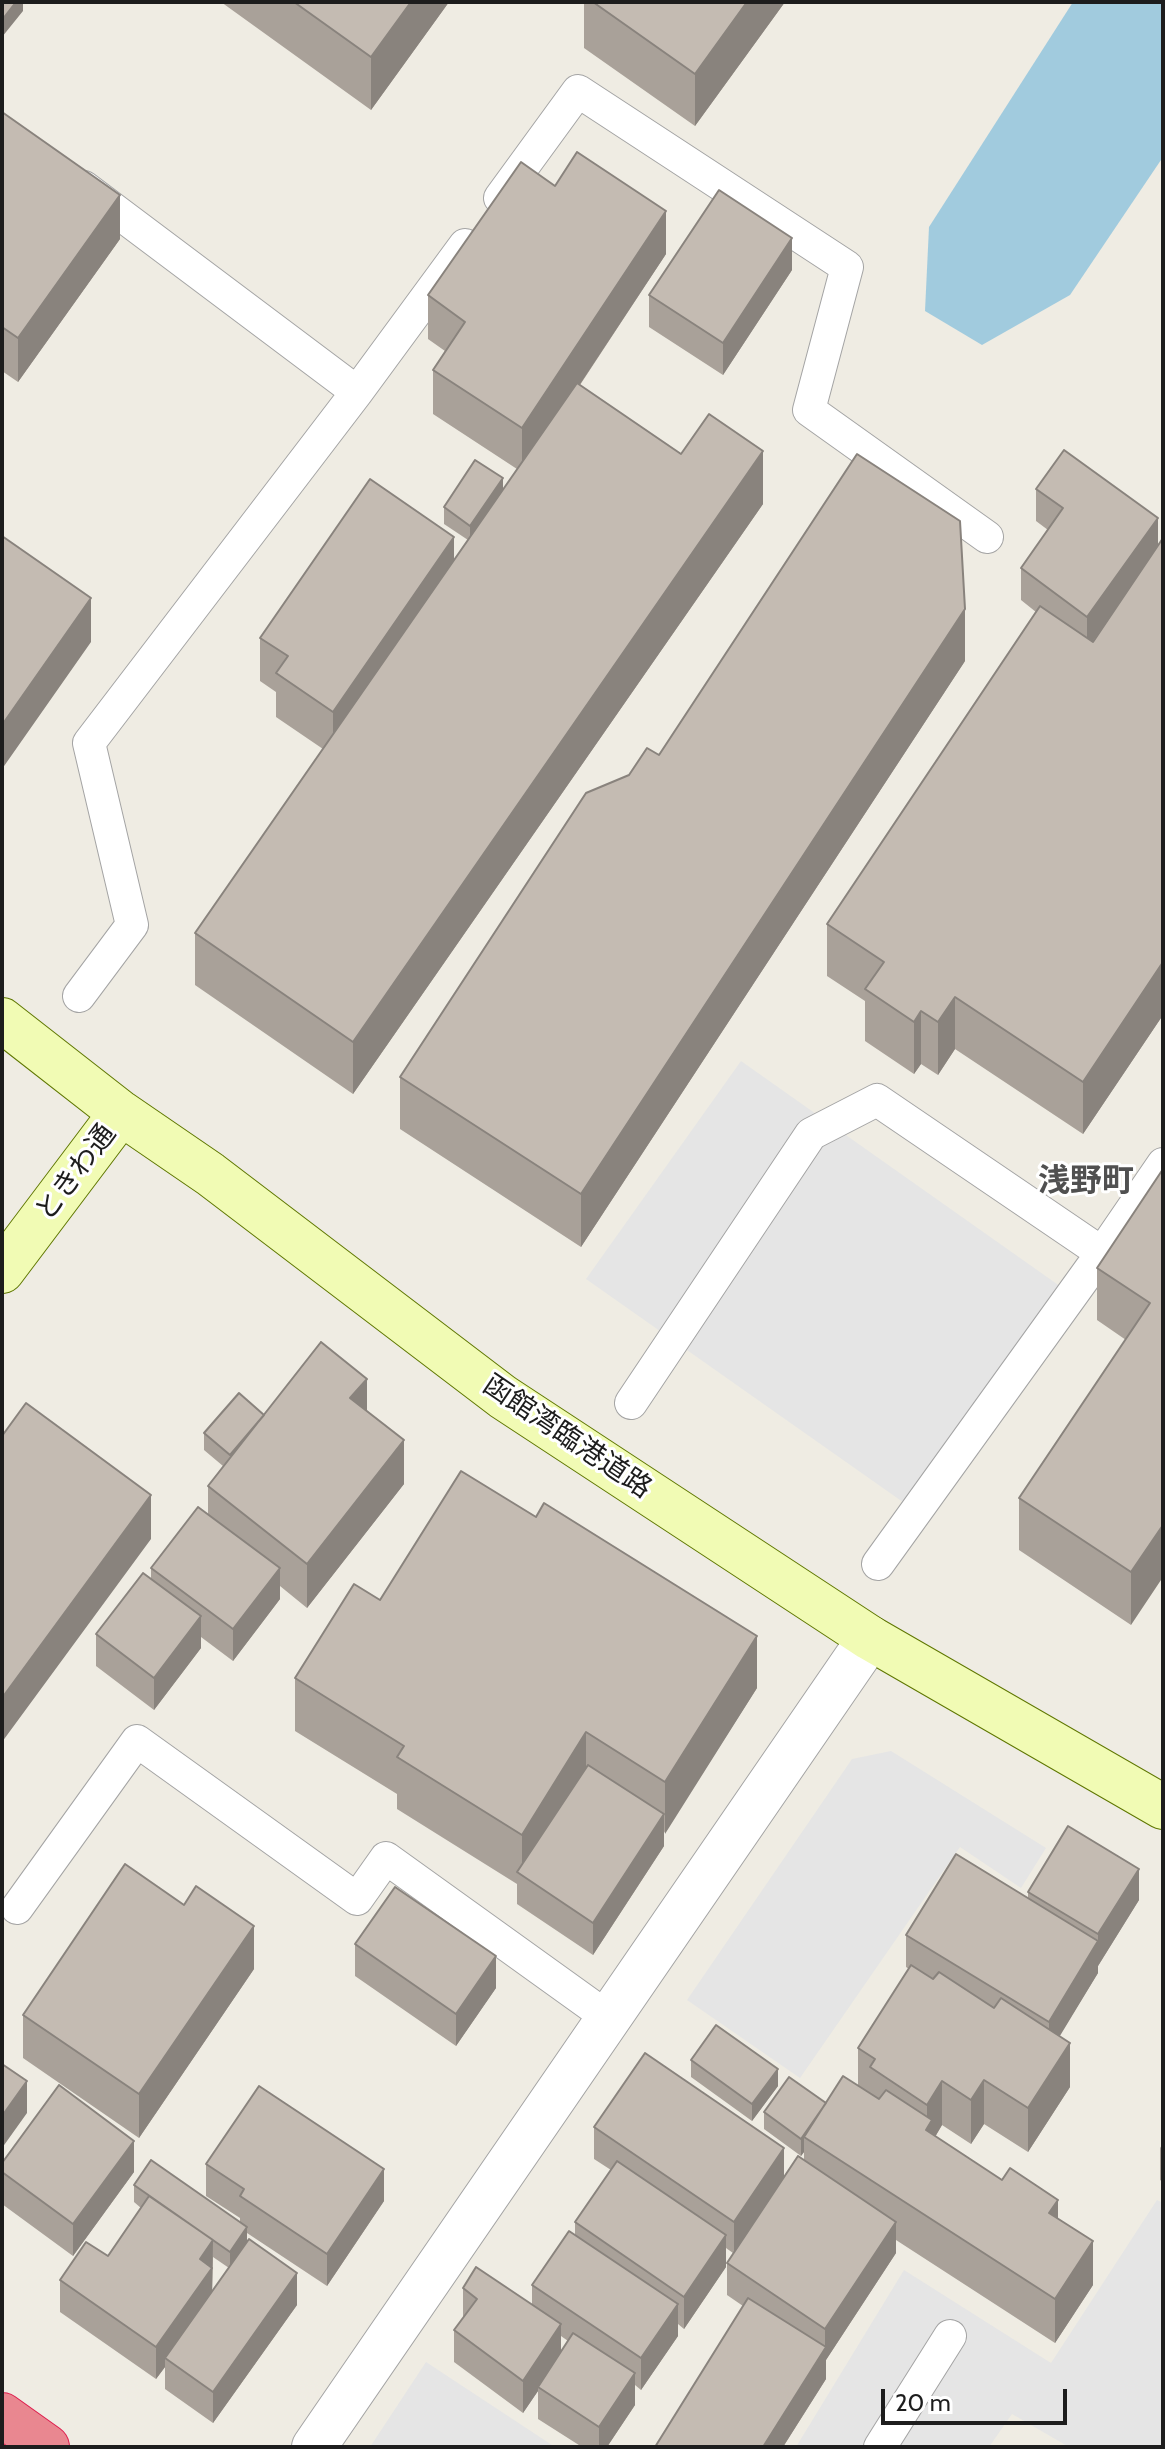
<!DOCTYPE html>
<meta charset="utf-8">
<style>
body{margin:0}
#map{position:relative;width:1165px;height:2449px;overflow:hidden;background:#efece3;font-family:Cabin,sans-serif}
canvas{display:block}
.frame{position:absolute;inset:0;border:4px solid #1d1d1d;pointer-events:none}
.scale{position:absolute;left:881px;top:2389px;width:186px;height:36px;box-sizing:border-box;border:4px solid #1d1d1d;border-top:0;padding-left:10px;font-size:24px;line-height:28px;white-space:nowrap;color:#1d1d1d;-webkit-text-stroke:6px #fff;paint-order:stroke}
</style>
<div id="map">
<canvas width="1165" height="2449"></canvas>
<div class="frame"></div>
<div class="scale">20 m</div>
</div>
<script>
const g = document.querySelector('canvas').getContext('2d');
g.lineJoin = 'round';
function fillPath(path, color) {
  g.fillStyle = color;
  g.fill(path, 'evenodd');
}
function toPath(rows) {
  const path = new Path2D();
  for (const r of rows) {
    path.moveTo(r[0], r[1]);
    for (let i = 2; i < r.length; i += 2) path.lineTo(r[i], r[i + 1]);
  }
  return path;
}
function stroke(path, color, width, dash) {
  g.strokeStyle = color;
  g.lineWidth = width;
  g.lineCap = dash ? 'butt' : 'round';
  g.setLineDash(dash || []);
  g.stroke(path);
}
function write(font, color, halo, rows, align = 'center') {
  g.font = font + ' Cabin,"Noto Sans JP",sans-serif';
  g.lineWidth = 6;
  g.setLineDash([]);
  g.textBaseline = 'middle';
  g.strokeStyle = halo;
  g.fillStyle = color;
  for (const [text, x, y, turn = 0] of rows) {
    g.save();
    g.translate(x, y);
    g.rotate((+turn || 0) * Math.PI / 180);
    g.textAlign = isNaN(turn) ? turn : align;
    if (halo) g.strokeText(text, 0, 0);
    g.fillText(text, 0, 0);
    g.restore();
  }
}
fillPath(toPath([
 [741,1061,1081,1301,927,1519,586,1279],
 [891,1751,1046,1848,1021,1888,960,1847,800,2078,687,2000,852,1759],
 [1157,2200,1163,2203,1163,2447,1069,2447,1012,2414,989,2447,796,2447,904,2270,1051,2363],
 [426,2362,555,2447,370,2447]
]), '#e5e5e5');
fillPath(toPath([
 [1073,2,1163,2,1163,157,1070,295,982,345,925,311,929,227]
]), '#a1cbde');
const lane = toPath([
 [84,187,357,392],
 [500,198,578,91,847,267,809,410,987,537],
 [79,996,132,925,89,743,357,392,465,245],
 [1102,1253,1163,1164],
 [631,1403,811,1134,877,1100,1102,1253,878,1564],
 [17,1908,137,1741,357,1899,386,1858,610,2019],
 [880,2447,950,2336]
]);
const street = toPath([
 [314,2447,870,1638]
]);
const secondary = toPath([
 [2,1020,121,1113,210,1174,503,1397,870,1638,1163,1807],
 [2,1271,121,1113]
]);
const highway = toPath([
 [2,2415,47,2447]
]);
stroke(lane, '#a4a4a4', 34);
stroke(street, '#a4a4a4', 46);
stroke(secondary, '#5f7701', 46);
stroke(highway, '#de1e4e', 46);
stroke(lane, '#fff', 32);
stroke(street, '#fff', 44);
stroke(secondary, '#f1fbb4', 44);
stroke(highway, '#e98790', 44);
fillPath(toPath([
 [221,2,449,2,371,110],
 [584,2,785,2,695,126,584,48],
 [2,112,120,239,18,382,2,371],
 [555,186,666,254,580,385,681,454,763,504,353,1094,195,985,195,933,323,749,276,717,276,692,260,681,260,638,454,560,468,540,444,524,444,507,503,490,517,469,433,414,433,370,445,351,428,339,428,295],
 [792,270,723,375,649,327,649,295],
 [1036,489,1158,545,1163,538,1163,1015,1083,1134,955,1049,938,1075,921,1064,914,1074,865,1041,865,1001,827,976,827,924,1036,612,1021,600,1021,568,1048,530,1036,521],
 [965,661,581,1247,400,1129,400,1077,629,775,659,755],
 [1163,1169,1131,1625,1019,1550,1019,1498,1126,1340,1097,1320,1097,1268],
 [367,1411,404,1484,307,1608,280,1586,280,1599,233,1661,201,1637,201,1648,154,1710,96,1666,96,1634,151,1579,151,1568,208,1514,208,1486,223,1466,204,1450,204,1433,264,1415],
 [380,1600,757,1688,664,1833,664,1846,593,1955,517,1904,517,1884,397,1809,397,1794,295,1731,295,1678],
 [1028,1892,1139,1900,1098,1966,1098,1973,1059,2036,1070,2087,1028,2152,984,2124,971,2144,942,2125,935,2137,1058,2219,1093,2285,1055,2343,896,2240,896,2253,826,2360,826,2379,783,2447,655,2447,743,2306,727,2295,727,2263,733,2253,726,2248,726,2267,684,2329,678,2324,678,2336,641,2390,635,2385,635,2405,607,2447,582,2447,538,2419,538,2391,523,2413,454,2362,454,2330,463,2318,463,2288,532,2305,532,2285,575,2235,575,2222,611,2170,594,2159,594,2127,784,2177,804,2160,804,2152,801,2156,764,2129,764,2112,826,2103,858,2085,858,2048,909,1969,906,1967,906,1935,1028,1898],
 [561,2336,568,2341,561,2351],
 [355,1944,496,1988,456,2046,355,1976],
 [254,1969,139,2138,23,2058,23,2015],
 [691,2060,778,2086,752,2121,691,2077],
 [1163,2143,1163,2182,1160,2180,1160,2148],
 [2,2163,134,2172,73,2256,2,2204],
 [206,2164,384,2201,327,2286,247,2233,247,2242,297,2305,213,2423,165,2389,165,2367,156,2379,60,2312,60,2280,108,2256,141,2208,134,2202,134,2185,240,2222,240,2218,206,2196],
 [213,2257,229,2268,212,2291]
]), '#a9a199');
fillPath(toPath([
 [16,2,23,2,23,11,2,37,2,20],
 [411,2,449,2,371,110,371,57],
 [747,2,785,2,695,126,695,74],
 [120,195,120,239,18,382,18,338],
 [666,211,666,254,522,472,522,428],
 [792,238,792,270,723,375,723,343],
 [763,451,763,504,353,1094,353,1042],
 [503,478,503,495,470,542,470,526],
 [1158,518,1158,550,1087,649,1087,617],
 [454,537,454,580,333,756,333,712],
 [91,598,91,642,2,769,2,725],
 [965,609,965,661,581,1247,581,1194],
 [1163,962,1163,1015,1083,1134,1083,1082],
 [955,997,955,1049,938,1075,938,1022],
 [921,1011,921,1064,914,1074,914,1022],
 [367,1379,367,1423,350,1398],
 [404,1440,404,1484,307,1608,307,1564],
 [151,1495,151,1539,2,1742,2,1698],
 [1163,1525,1163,1577,1131,1625,1131,1572],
 [280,1568,280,1599,233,1661,233,1629],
 [201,1616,201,1648,154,1710,154,1678],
 [757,1636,757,1688,665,1834,665,1782],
 [586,1732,586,1785,522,1876,522,1835],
 [664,1814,664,1846,593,1955,593,1923],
 [1139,1869,1139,1900,1098,1966,1098,1934],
 [254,1926,254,1969,139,2138,139,2094],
 [1098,1941,1098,1973,1049,2054,1049,2022],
 [496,1956,496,1988,456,2046,456,2014],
 [1070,2043,1070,2087,1028,2152,1028,2108],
 [778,2069,778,2086,752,2121,752,2104],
 [984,2080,984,2124,971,2144,971,2100],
 [27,2081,27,2113,2,2148,2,2116],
 [942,2081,942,2125,932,2142,926,2130,927,2128,927,2105],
 [826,2103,804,2137,804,2152,801,2156,801,2139],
 [134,2141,134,2172,73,2256,73,2224],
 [784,2148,784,2180,734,2254,734,2222],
 [384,2169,384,2201,327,2286,327,2254],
 [1058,2200,1058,2244,1049,2213],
 [896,2222,896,2253,826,2360,826,2379,783,2447,763,2447,825,2348,825,2329],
 [247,2227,247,2244,230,2269,230,2252],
 [726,2235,726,2267,684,2329,684,2297],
 [213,2240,212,2300,165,2358,165,2367,156,2379,156,2347,200,2259],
 [1093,2241,1093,2285,1055,2343,1055,2299],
 [297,2273,297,2305,213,2423,213,2392],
 [678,2304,678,2336,641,2390,641,2358],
 [561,2324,561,2356,538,2387,538,2391,523,2413,523,2381],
 [635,2373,635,2405,607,2447,599,2447,599,2427]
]), '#89837d');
const building = toPath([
 [2,2,16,2,2,20,2,2],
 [294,2,411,2,371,57,294,2],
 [593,2,747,2,695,74,593,2],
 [2,112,120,195,18,338,2,327,2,112],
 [577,152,666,211,522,428,433,370,465,322,428,295,521,162,555,186,577,152],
 [719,190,792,238,723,343,649,295,719,190],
 [577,383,681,454,709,414,763,451,353,1042,195,933,577,383],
 [1064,450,1158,518,1087,617,1021,568,1063,508,1036,489,1064,450],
 [857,454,960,521,965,609,581,1194,400,1077,586,793,629,775,647,748,659,755,857,454],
 [475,460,503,478,470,526,444,507,475,460],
 [370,479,454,537,333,712,276,673,288,656,260,638,370,479],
 [2,536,91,598,2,725,2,536],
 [1163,538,1163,962,1083,1082,955,997,938,1022,921,1011,914,1022,865,989,884,962,827,924,1040,606,1093,642,1163,538],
 [1163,1169,1163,1525,1131,1572,1019,1498,1150,1303,1097,1268,1163,1169],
 [321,1342,367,1379,350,1398,404,1440,307,1564,208,1486,321,1342],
 [239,1393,264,1415,230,1455,204,1433,239,1393],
 [26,1403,151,1495,2,1698,2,1436,26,1403],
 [461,1471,536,1517,544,1503,757,1636,665,1782,586,1732,522,1835,397,1757,404,1746,295,1678,354,1584,380,1600,461,1471],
 [198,1507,280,1568,233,1629,151,1568,198,1507],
 [143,1573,201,1616,154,1678,96,1634,143,1573],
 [588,1765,664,1814,593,1923,517,1872,588,1765],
 [1068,1826,1139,1869,1098,1934,1028,1892,1068,1826],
 [956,1854,1098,1941,1049,2022,906,1935,956,1854],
 [125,1864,184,1905,196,1886,254,1926,139,2094,23,2015,125,1864],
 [395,1887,496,1956,456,2014,355,1944,395,1887],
 [911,1965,933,1979,939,1972,994,2008,1001,1998,1070,2043,1028,2108,984,2080,971,2100,942,2081,927,2105,870,2067,875,2059,858,2048,911,1965],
 [716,2025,778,2069,752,2104,691,2060,716,2025],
 [645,2053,784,2148,734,2222,594,2127,645,2053],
 [2,2064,27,2081,2,2116,2,2064],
 [843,2076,879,2099,886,2090,932,2120,926,2130,1002,2180,1010,2168,1058,2200,1049,2213,1093,2241,1055,2299,804,2137,843,2076],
 [789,2077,826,2103,801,2139,764,2112,789,2077],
 [59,2085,134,2141,73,2224,2,2172,2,2163,59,2085],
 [259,2086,384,2169,327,2254,240,2196,244,2189,206,2164,259,2086],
 [798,2156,896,2222,825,2329,727,2263,798,2156],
 [151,2160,247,2227,230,2252,134,2185,151,2160],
 [617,2161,726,2235,684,2297,575,2222,617,2161],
 [149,2196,213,2240,200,2259,212,2268,156,2347,60,2280,86,2242,108,2256,149,2196],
 [569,2231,678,2304,641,2358,532,2285,569,2231],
 [249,2239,297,2273,213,2392,165,2358,249,2239],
 [476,2267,561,2324,523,2381,454,2330,477,2299,463,2288,476,2267],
 [748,2298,826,2347,763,2447,655,2447,748,2298],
 [573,2333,635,2373,599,2427,538,2387,573,2333]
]);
fillPath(building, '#c4bbb2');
stroke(building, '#89837d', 2);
write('28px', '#1d1d1d', '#fff', [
 ["ときわ通",76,1173,-53],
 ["函館湾臨港道路",567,1437,34]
]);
write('bold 32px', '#505050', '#fff', [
 ["浅野町",1086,1182]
]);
</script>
